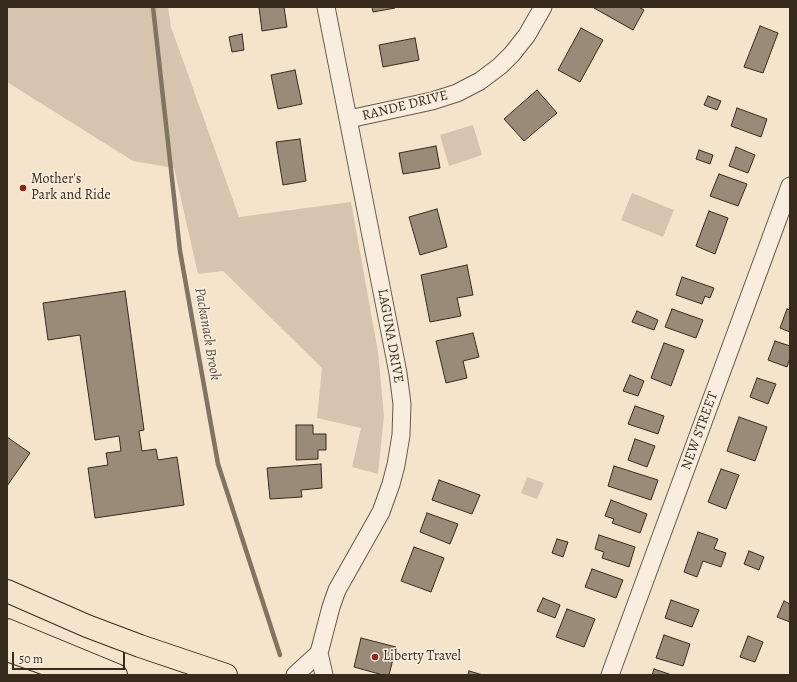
<!DOCTYPE html>
<style>
body{margin:0}
#map{position:relative;width:797px;height:682px;overflow:hidden;background:#f5e4cc;font-family:Alegreya,serif}
canvas{display:block}
.frame{position:absolute;inset:0;border:8px solid #362b1d;pointer-events:none}
.scale{position:absolute;left:12px;top:652px;width:113px;height:18px;box-sizing:border-box;border:2px solid #362b1d;border-top:0;padding-left:5px;font-size:12px;line-height:14px;white-space:nowrap;color:#362b1d;-webkit-text-stroke:3px #f8edde;paint-order:stroke}
</style>
<div id="map">
<canvas width="797" height="682"></canvas>
<div class="frame"></div>
<div class="scale">50 m</div>
</div>
<script>
const g = document.querySelector('canvas').getContext('2d');
g.lineJoin = 'round';
function fillPath(path, color) {
  g.fillStyle = color;
  g.fill(path, 'evenodd');
}
function toPath(rows) {
  const path = new Path2D();
  for (const r of rows) {
    path.moveTo(r[0], r[1]);
    for (let i = 2; i < r.length; i += 2) path.lineTo(r[i], r[i + 1]);
  }
  return path;
}
function stroke(path, color, width, dash) {
  g.strokeStyle = color;
  g.lineWidth = width;
  g.lineCap = dash ? 'butt' : 'round';
  g.setLineDash(dash || []);
  g.stroke(path);
}
function write(font, color, halo, rows, align = 'center') {
  g.font = font + ' Alegreya,serif';
  g.lineWidth = 3;
  g.setLineDash([]);
  g.textBaseline = 'middle';
  g.strokeStyle = halo;
  g.fillStyle = color;
  for (const [text, x, y, turn = 0] of rows) {
    g.save();
    g.translate(x, y);
    g.rotate((+turn || 0) * Math.PI / 180);
    g.textAlign = isNaN(turn) ? turn : align;
    if (halo) g.strokeText(text, 0, 0);
    g.fillText(text, 0, 0);
    g.restore();
  }
}
fillPath(toPath([
 [7,7,168,7,171,27,239,217,351,202,378,352,384,416,378,474,352,467,361,428,317,418,322,368,223,271,198,274,174,168,133,161,7,82],
 [473,125,482,155,449,166,440,135],
 [632,193,674,210,663,237,621,220],
 [527,477,544,483,537,499,521,493]
]), '#d5c5ae');
stroke(toPath([
 [153,7,180,251,218,464,280,655]
]), '#827462', 4.5);
const building = toPath([
 [259,7,284,7,287,27,262,31,259,7],
 [372,7,395,7,395,8,373,12,372,7],
 [595,7,639,7,644,10,633,30,594,8,595,7],
 [760,26,778,33,763,73,744,67,760,26],
 [581,28,603,40,580,82,558,70,581,28],
 [242,34,244,50,232,52,229,37,242,34],
 [415,38,419,60,383,67,379,45,415,38],
 [295,70,302,104,278,109,271,75,295,70],
 [537,90,557,113,524,141,504,119,537,90],
 [708,96,721,101,717,110,704,105,708,96],
 [737,108,767,119,761,137,731,126,737,108],
 [300,139,306,181,283,185,276,142,300,139],
 [436,146,440,168,403,174,399,153,436,146],
 [736,147,755,155,748,173,729,166,736,147],
 [699,150,713,155,710,164,696,159,699,150],
 [719,174,747,184,738,206,710,196,719,174],
 [437,209,447,247,420,255,409,217,437,209],
 [709,211,728,218,715,254,696,246,709,211],
 [467,265,473,295,457,298,461,316,430,322,421,275,467,265],
 [682,277,714,288,710,298,705,296,702,304,676,295,682,277],
 [125,291,144,430,139,431,142,451,156,449,158,460,177,457,184,505,95,518,88,468,108,465,106,453,121,451,119,436,95,440,80,335,48,340,43,303,125,291],
 [672,309,703,320,696,338,665,327,672,309],
 [787,309,790,310,790,332,780,328,787,309],
 [637,311,658,320,654,330,632,322,637,311],
 [473,333,479,357,463,361,467,378,446,383,436,341,473,333],
 [775,341,790,346,790,358,787,367,768,360,775,341],
 [664,343,684,350,671,386,651,378,664,343],
 [630,375,644,381,638,396,623,391,630,375],
 [757,378,776,384,768,404,750,397,757,378],
 [635,406,664,416,658,434,628,424,635,406],
 [739,417,767,427,755,461,727,451,739,417],
 [296,425,313,425,313,434,326,434,326,450,318,450,318,459,296,460,296,425],
 [7,437,30,453,7,486,7,437],
 [635,439,655,446,647,467,628,460,635,439],
 [321,464,322,488,301,490,302,497,270,499,267,468,321,464],
 [614,466,658,480,651,500,608,486,614,466],
 [721,469,739,475,726,509,708,502,721,469],
 [439,480,480,495,472,514,432,500,439,480],
 [611,500,647,514,640,533,612,523,614,519,605,516,611,500],
 [427,513,458,524,450,544,420,532,427,513],
 [698,532,718,539,714,549,726,553,721,567,703,561,697,577,684,572,698,532],
 [599,535,635,547,629,567,602,558,604,552,595,549,599,535],
 [557,539,568,542,563,557,552,553,557,539],
 [414,547,444,558,431,592,401,581,414,547],
 [749,551,764,557,759,570,744,564,749,551],
 [592,569,623,580,616,598,585,587,592,569],
 [543,598,560,605,555,618,537,611,543,598],
 [671,600,699,610,692,627,665,618,671,600],
 [784,601,790,604,790,622,777,617,784,601],
 [567,609,595,619,584,647,556,637,567,609],
 [664,635,690,644,683,666,656,658,664,635],
 [748,636,763,642,755,662,740,657,748,636],
 [361,638,396,647,389,675,383,675,354,667,361,638],
 [654,669,672,675,652,675,654,669],
 [469,671,483,675,468,675,469,671]
]);
fillPath(building, '#998b78');
stroke(building, '#362b1d', 1);
const minor = toPath([
 [349,119,432,101,457,93,480,81,500,66,512,54,527,35,543,7],
 [319,653,331,607,337,590,381,512,391,484,396,465,401,435,402,404,398,373,326,7],
 [295,675,319,653,324,675],
 [610,675,790,186]
]);
const trunk = toPath([
 [7,591,87,626,140,646,226,675],
 [7,630,116,675],
 [7,650,77,675]
]);
stroke(minor, '#665949', 19);
stroke(trunk, '#362b1d', 24);
stroke(minor, '#f8edde', 17);
stroke(trunk, '#f5e4cc', 22);
for (const [x, y, r, color] of [
 [23,188,4,"#8f2418"],
 [375,657,4,"#8f2418"]
]) {
  const dot = new Path2D();
  dot.arc(x, y, r, 0, 2 * Math.PI);
  g.fillStyle = color;
  g.fill(dot);
  stroke(dot, '#f8edde', 1.5);
}
write('14px', '#362b1d', '#f8edde', [
 ["RANDE DRIVE",405,106,-14],
 ["LAGUNA DRIVE",390,336,80],
 ["NEW STREET",700,431,-70]
]);
write('14px', '#362b1d', '#f8edde', [
 ["Mother's",31,180],
 ["Park and Ride",31,196],
 ["Liberty Travel",383,657]
], 'left');
write('italic 15px', '#5c5040', '#f8edde', [
 ["Packanack Brook",207,334,80]
]);
</script>
